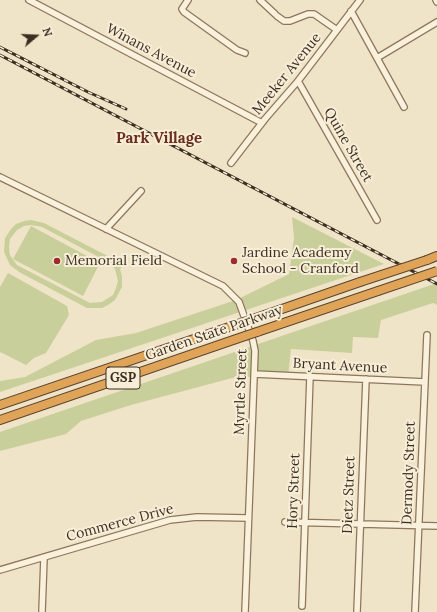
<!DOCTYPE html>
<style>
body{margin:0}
#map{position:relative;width:437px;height:612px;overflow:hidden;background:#f0e4c8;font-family:Lora,serif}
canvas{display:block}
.north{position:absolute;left:16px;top:16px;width:40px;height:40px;-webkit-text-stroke:3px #f7eed8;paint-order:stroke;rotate:71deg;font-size:11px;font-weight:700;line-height:16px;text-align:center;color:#3d2e20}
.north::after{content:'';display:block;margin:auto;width:14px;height:18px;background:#3d2e20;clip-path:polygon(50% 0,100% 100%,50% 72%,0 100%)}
</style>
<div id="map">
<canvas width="437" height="612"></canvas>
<div class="north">N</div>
</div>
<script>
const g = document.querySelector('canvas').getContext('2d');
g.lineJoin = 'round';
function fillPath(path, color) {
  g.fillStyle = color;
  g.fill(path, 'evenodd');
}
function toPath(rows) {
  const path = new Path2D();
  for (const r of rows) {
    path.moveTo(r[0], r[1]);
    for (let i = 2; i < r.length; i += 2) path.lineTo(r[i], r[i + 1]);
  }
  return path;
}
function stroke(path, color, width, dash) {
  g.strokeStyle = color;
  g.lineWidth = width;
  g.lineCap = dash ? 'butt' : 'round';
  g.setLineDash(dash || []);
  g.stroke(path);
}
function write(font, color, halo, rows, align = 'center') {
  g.font = font + ' Lora,serif';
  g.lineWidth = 4;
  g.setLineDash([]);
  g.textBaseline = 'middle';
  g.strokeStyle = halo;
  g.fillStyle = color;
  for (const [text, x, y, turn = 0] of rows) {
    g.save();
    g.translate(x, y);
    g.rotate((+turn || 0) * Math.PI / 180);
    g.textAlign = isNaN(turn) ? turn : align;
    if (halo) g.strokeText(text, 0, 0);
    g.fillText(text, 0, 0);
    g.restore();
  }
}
fillPath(toPath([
 [292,217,384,264,0,392,0,381,25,377,96,340,136,333,236,300,289,274,294,238],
 [31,220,44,223,123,264,120,269,122,276,122,287,115,300,108,305,102,308,87,308,19,272,10,265,4,252,5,238,11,229,16,224,24,221],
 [31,225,42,227,110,263,115,269,118,281,116,288,113,295,102,302,90,303,17,265,10,255,9,247,10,239,17,230,24,226],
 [31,226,100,263,83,296,13,259],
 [8,273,67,306,69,315,46,353,34,358,26,365,0,352,0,287],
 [437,283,437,305,433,303,381,320,378,338,353,337,352,353,291,349,288,377,236,377,131,405,81,421,66,434,0,451,0,432]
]), '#c9cf9b');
const minor = toPath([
 [29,0,262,123],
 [188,0,182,9,184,12,237,50,245,53],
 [260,0,275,14],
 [436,0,437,2],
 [351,11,404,107],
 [277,16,284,21,290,21,308,14,314,14,337,30],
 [377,58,437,22],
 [298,81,377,220],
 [231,163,265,119,298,81,360,0],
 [0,177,223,286,239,302,253,341,255,351,245,612],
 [106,229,141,191],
 [254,374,425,382],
 [285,522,437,526],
 [0,570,170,520,197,517,248,518],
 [302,606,310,376],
 [42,612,44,558],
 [357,612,366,379],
 [415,612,427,335]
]);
const highway = toPath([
 [427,260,437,256],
 [253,319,360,282],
 [257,332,378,291],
 [0,405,241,323],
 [0,420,245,336]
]);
stroke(minor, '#8d765c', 8);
stroke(highway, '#5b4430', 10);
stroke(minor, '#faf1dc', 5.5);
stroke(highway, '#e0a458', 8);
const rail = toPath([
 [0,47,88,92,126,109],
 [0,55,437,284]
]);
stroke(rail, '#3d2e20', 3);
stroke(rail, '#f7eed8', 1.5, [4.5]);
const highwayBridge = toPath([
 [360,282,427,260],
 [378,291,437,271],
 [241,323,253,319],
 [245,336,257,332]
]);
stroke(highwayBridge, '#5b4430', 10, []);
stroke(highwayBridge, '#e0a458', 8);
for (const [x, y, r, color] of [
 [57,261,4,"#9e2a2b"],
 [234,261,4,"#9e2a2b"]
]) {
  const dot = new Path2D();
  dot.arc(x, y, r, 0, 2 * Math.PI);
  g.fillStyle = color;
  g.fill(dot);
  stroke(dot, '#f7eed8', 1.5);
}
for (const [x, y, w] of [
 [123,378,34]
]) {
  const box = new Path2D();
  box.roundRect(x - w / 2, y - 11, w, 22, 3);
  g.fillStyle = '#f7eed8';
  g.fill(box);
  stroke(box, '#3d2e20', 1);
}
write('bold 13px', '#3d2e20', null, [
 ["GSP",123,378]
]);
write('14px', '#3d2e20', '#f7eed8', [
 ["Winans Avenue",151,51,28],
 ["Meeker Avenue",287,74,-51],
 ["Quine Street",348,145,60],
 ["Garden State Parkway",214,333,-19],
 ["Bryant Avenue",340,366,3],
 ["Myrtle Street",241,392,-88],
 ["Dermody Street",409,473,-88],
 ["Hory Street",294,491,-88],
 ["Dietz Street",349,495,-88],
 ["Commerce Drive",120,523,-15]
]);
write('14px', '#3d2e20', '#f7eed8', [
 ["Jardine Academy",242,253],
 ["School - Cranford",242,269],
 ["Memorial Field",65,261]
], 'left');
write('bold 15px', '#6b2e1e', '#f7eed8', [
 ["Park Village",159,139]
]);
</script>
